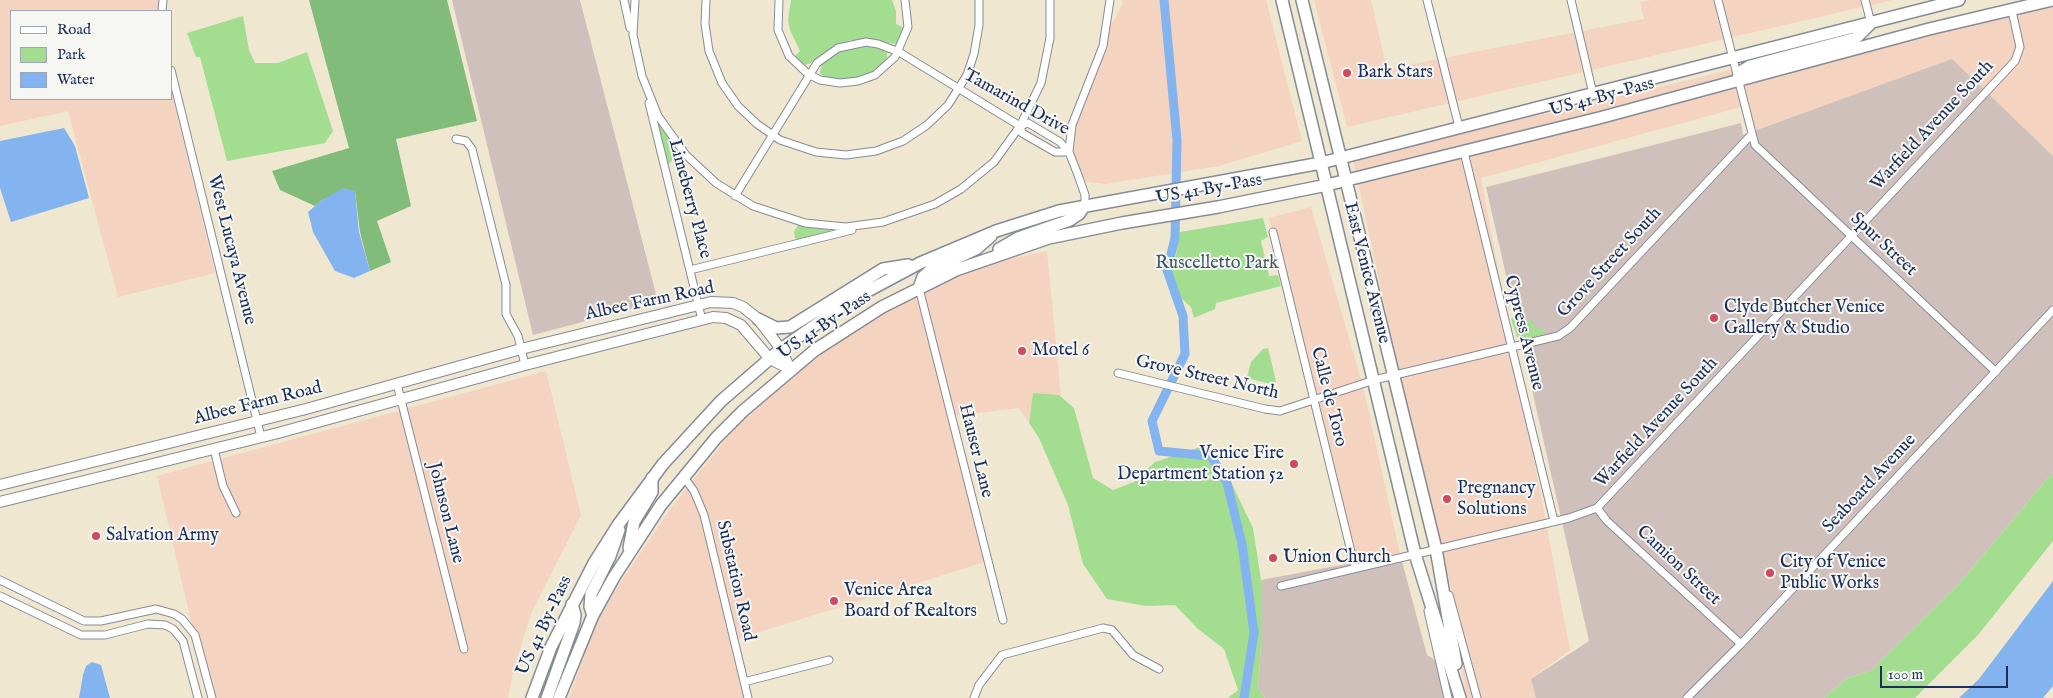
<!DOCTYPE html>
<style>
body{margin:0}
#map{position:relative;width:2053px;height:698px;overflow:hidden;background:#efe7d0;font-family:"IM FELL English",serif}
canvas{display:block}
.legend{position:absolute;left:10px;top:10px;width:162px;height:90px;box-sizing:border-box;background:#f6f6f2;border:1px solid #9ea6b7;margin:0;padding:6px 9px;list-style:none;font-size:15px;color:#1b2f5e}
.legend li{display:flex;align-items:center;gap:10px;height:25px}
.legend b{width:25px;border:1px solid #9ea6b7}
.scale{position:absolute;left:1880px;top:666px;width:128px;height:22px;box-sizing:border-box;border:2px solid #1b2f5e;border-top:0;padding-left:6px;font-size:15px;line-height:18px;white-space:nowrap;color:#1b2f5e;-webkit-text-stroke:4px #f6f6f2;paint-order:stroke}
</style>
<div id="map">
<canvas width="2053" height="698"></canvas>
<ul class="legend">
<li><b style="height:6px;background:#fff"></b>Road</li>
<li><b style="height:14px;background:#a3dd90"></b>Park</li>
<li><b style="height:14px;background:#84b4ef"></b>Water</li>
</ul>
<div class="scale">100 m</div>
</div>
<script>
const g = document.querySelector('canvas').getContext('2d');
g.lineJoin = 'round';
function fillPath(path, color) {
  g.fillStyle = color;
  g.fill(path, 'evenodd');
}
function toPath(rows) {
  const path = new Path2D();
  for (const r of rows) {
    path.moveTo(r[0], r[1]);
    for (let i = 2; i < r.length; i += 2) path.lineTo(r[i], r[i + 1]);
  }
  return path;
}
function stroke(path, color, width, dash) {
  g.strokeStyle = color;
  g.lineWidth = width;
  g.lineCap = dash ? 'butt' : 'round';
  g.setLineDash(dash || []);
  g.stroke(path);
}
function write(font, color, halo, rows, align = 'center') {
  g.font = font + ' "IM FELL English",serif';
  g.lineWidth = 4;
  g.setLineDash([]);
  g.textBaseline = 'middle';
  g.strokeStyle = halo;
  g.fillStyle = color;
  for (const [text, x, y, turn = 0] of rows) {
    g.save();
    g.translate(x, y);
    g.rotate((+turn || 0) * Math.PI / 180);
    g.textAlign = isNaN(turn) ? turn : align;
    if (halo) g.strokeText(text, 0, 0);
    g.fillText(text, 0, 0);
    g.restore();
  }
}
fillPath(toPath([
 [0,0,168,0,166,11,11,11,11,99,171,99,171,89,215,273,118,297,68,111,0,126],
 [1122,0,1266,0,1302,141,1219,166,1105,184,1081,181,1070,137,1103,40,1123,4],
 [1314,0,1371,0,1387,69,1644,19,1640,2,1652,0,1892,0,1347,127],
 [2053,0,2053,156,1952,60,1748,133,1741,107,1481,178,1570,650,1531,679,1536,698,1467,698,1460,659,1466,648,1412,431,1358,183],
 [1739,68,1734,76,1598,114,1356,174,1353,159],
 [1311,207,1364,390,1400,554,1354,563,1293,307,1269,218],
 [1047,251,1061,396,1033,393,1029,423,1019,408,953,416,985,562,737,639,752,698,569,698,598,616,671,508,734,429,764,398,818,354,884,311,938,284,996,262],
 [546,371,581,515,531,614,514,668,508,698,209,698,157,476]
]), '#f4d3c0');
fillPath(toPath([
 [452,0,580,0,658,302,533,335],
 [1952,59,2053,156,2053,472,1959,584,1872,670,1846,679,1824,698,1536,698,1531,679,1589,641,1486,187,1741,123,1743,135],
 [1400,554,1427,655,1444,666,1452,698,1265,698,1258,688,1261,645,1261,580]
]), '#d0c0bc');
fillPath(toPath([
 [791,0,892,0,896,11,896,24,904,28,898,43,895,44,873,40,850,40,834,46,809,64,803,65,794,57,800,51,790,30,788,20],
 [243,16,249,50,255,63,278,63,307,52,333,131,325,143,227,161,200,57,196,57,187,33],
 [866,46,880,48,887,52,887,60,877,70,864,76,845,80,824,77,820,73,822,63,837,52,853,47],
 [660,125,679,152,669,164,666,161,658,126],
 [1263,218,1268,237,1261,241,1269,276,1278,275,1281,286,1216,303,1215,309,1194,318,1191,307,1181,298,1176,296,1169,282,1170,267,1176,255,1180,232],
 [798,225,830,230,831,231,799,240,795,238,794,232],
 [1515,317,1517,323,1533,320,1535,329,1542,327,1544,334,1524,339,1517,337,1511,319],
 [1268,348,1276,381,1275,385,1247,378,1251,362,1263,349],
 [1033,393,1059,395,1074,408,1093,478,1113,490,1134,482,1155,462,1203,446,1229,478,1253,528,1261,580,1261,645,1258,688,1265,698,1228,698,1238,690,1224,649,1198,629,1175,605,1146,606,1107,599,1083,564,1068,505,1039,438,1029,423],
 [2053,472,2053,541,1978,635,1915,698,1824,698,1846,679,1872,670,1959,584]
]), '#a3dd90');
fillPath(toPath([
 [309,0,447,0,477,121,396,139,411,206,377,221,391,262,370,271,360,232,355,191,322,200,315,206,280,190,272,171,349,148]
]), '#82bc7a');
fillPath(toPath([
 [64,128,75,146,89,198,11,222,0,188,0,141],
 [343,188,355,191,359,232,370,271,354,278,335,271,313,232,308,212,322,200],
 [2053,581,2053,686,2043,698,1959,698,1979,679],
 [92,662,101,665,110,698,79,698,83,675,86,666]
]), '#84b4ef');
stroke(toPath([
 [1164,0,1177,140,1175,238,1167,270,1183,316,1185,354,1152,421,1159,451,1211,456,1227,483,1242,544,1254,633,1244,698]
]), '#84b4ef', 9);
const minor = toPath([
 [624,0,630,28],
 [635,0,633,35,642,76,658,116,686,155,716,183,753,206,805,223,846,227,883,222,935,204,961,189,994,162,1020,126,1041,83,1050,38,1050,0],
 [706,0,705,24,709,51,722,83,738,106,757,124,780,140,816,152,846,155,876,151,903,141,927,125,948,105,967,75,974,54,979,25,979,0],
 [779,0,778,30,789,56,808,74,820,80,840,83,858,81,875,75,895,57,908,27,905,0],
 [1427,0,1459,127],
 [1571,0,1593,94],
 [1718,0,1755,145,1996,372],
 [1865,0,1871,23],
 [162,11,163,0],
 [171,70,261,437],
 [649,103,702,320],
 [1020,126,1022,133,1055,152,1069,152],
 [456,139,466,141,472,149,506,285,506,314,518,336,525,365],
 [1069,151,1072,125,1103,46,1110,0],
 [1464,152,1554,521],
 [735,196,817,63,838,48,866,42,878,44,899,52,1020,126,1028,123,1060,142,1069,152,1078,175,1085,195,1085,205],
 [1273,232,1355,568],
 [690,270,852,230],
 [919,288,1003,620],
 [1118,373,1265,409,1280,411,1374,380,1558,336,1570,328,1751,135],
 [397,384,464,649],
 [214,449,223,486,236,513],
 [683,476,694,491,704,515,748,698],
 [1597,508,1607,521,1741,644],
 [0,580,84,621,101,621,156,609,174,614,182,619,195,635,212,698],
 [1281,586,1569,518,1597,508,2015,61,2020,47,2012,11],
 [1449,595,1477,698],
 [0,596,81,635,105,635,148,624,165,625,173,629,183,641,198,698],
 [1428,611,1448,698],
 [744,682,829,660],
 [974,698,979,685,1002,655,1103,628,1112,630,1133,655,1159,669],
 [1687,698,1741,644,2053,310]
]);
const secondary = toPath([
 [0,485,306,409,521,349,711,302,733,303,743,307,758,319,781,349,790,369],
 [0,502,278,433,525,365,713,317,726,318,741,325,770,359,790,369]
]);
const primary = toPath([
 [1282,0,1415,554,1460,698],
 [1302,0,1436,549,1456,664],
 [1737,80,1742,71,1750,66,1856,38,1871,23],
 [999,249,1018,238,1070,220,1079,214,1085,205],
 [919,288,923,277,931,270,976,249,991,236],
 [758,319,776,328,790,327,883,269,908,265],
 [629,548,634,522,652,492,652,478],
 [593,615,590,607,591,594,610,556,619,530],
 [532,698,551,647,594,563,618,525,663,464,721,401,781,349,851,300,920,263,996,231,1059,211,1321,163,1959,0],
 [547,698,574,623,575,615,572,604],
 [559,698,593,615,614,577,661,505,716,438,743,411,815,350,882,307,956,270,1049,238,1122,223,1218,207,1327,185,1599,118,1929,29,2052,0]
]);
stroke(minor, '#858b97', 9);
stroke(secondary, '#858b97', 12);
stroke(primary, '#858b97', 14);
stroke(minor, '#fff', 7);
stroke(secondary, '#fff', 10);
stroke(primary, '#fff', 11);
for (const [x, y, r, color] of [
 [1347,73,5,"#d1495b"],
 [1714,318,5,"#d1495b"],
 [1022,351,5,"#d1495b"],
 [1294,464,5,"#d1495b"],
 [1447,499,5,"#d1495b"],
 [96,536,5,"#d1495b"],
 [1273,558,5,"#d1495b"],
 [1770,573,5,"#d1495b"],
 [834,601,5,"#d1495b"]
]) {
  const dot = new Path2D();
  dot.arc(x, y, r, 0, 2 * Math.PI);
  g.fillStyle = color;
  g.fill(dot);
  stroke(dot, '#f6f6f2', 2);
}
write('18px', '#1b2f5e', '#f6f6f2', [
 ["Bark Stars",1357,73],
 ["Clyde Butcher Venice",1724,308],
 ["Gallery & Studio",1724,329],
 ["Motel 6",1032,351],
 ["Venice Fire",1284,454,"right"],
 ["Department Station 52",1284,475,"right"],
 ["Pregnancy",1457,489],
 ["Solutions",1457,510],
 ["Salvation Army",106,536],
 ["Union Church",1283,558],
 ["City of Venice",1780,563],
 ["Public Works",1780,584],
 ["Venice Area",844,591],
 ["Board of Realtors",844,612]
], 'left');
write('18px', '#1b2f5e', '#f6f6f2', [
 ["US 41 By-Pass",1602,98,-15],
 ["Tamarind Drive",1016,103,29],
 ["Warfield Avenue South",1933,126,-47],
 ["US 41 By-Pass",1209,190,-10],
 ["Limeberry Place",689,199,75],
 ["Spur Street",1883,245,43],
 ["West Lucaya Avenue",231,250,76],
 ["Grove Street South",1610,263,-47],
 ["East Venice Avenue",1366,273,76],
 ["Albee Farm Road",650,302,-12],
 ["US 41 By-Pass",825,326,-34],
 ["Cypress Avenue",1523,333,76],
 ["Grove Street North",1207,378,13],
 ["Calle de Toro",1328,397,76],
 ["Albee Farm Road",258,404,-14],
 ["Warfield Avenue South",1657,423,-47],
 ["Hauser Lane",975,451,76],
 ["Seaboard Avenue",1870,484,-47],
 ["Johnson Lane",445,513,76],
 ["Camion Street",1678,566,43],
 ["Substation Road",735,581,77],
 ["US 41 By-Pass",545,626,-65]
]);
write('18px', '#3d5a6a', '#f6f6f2', [
 ["Ruscelletto Park",1217,264]
]);
</script>
